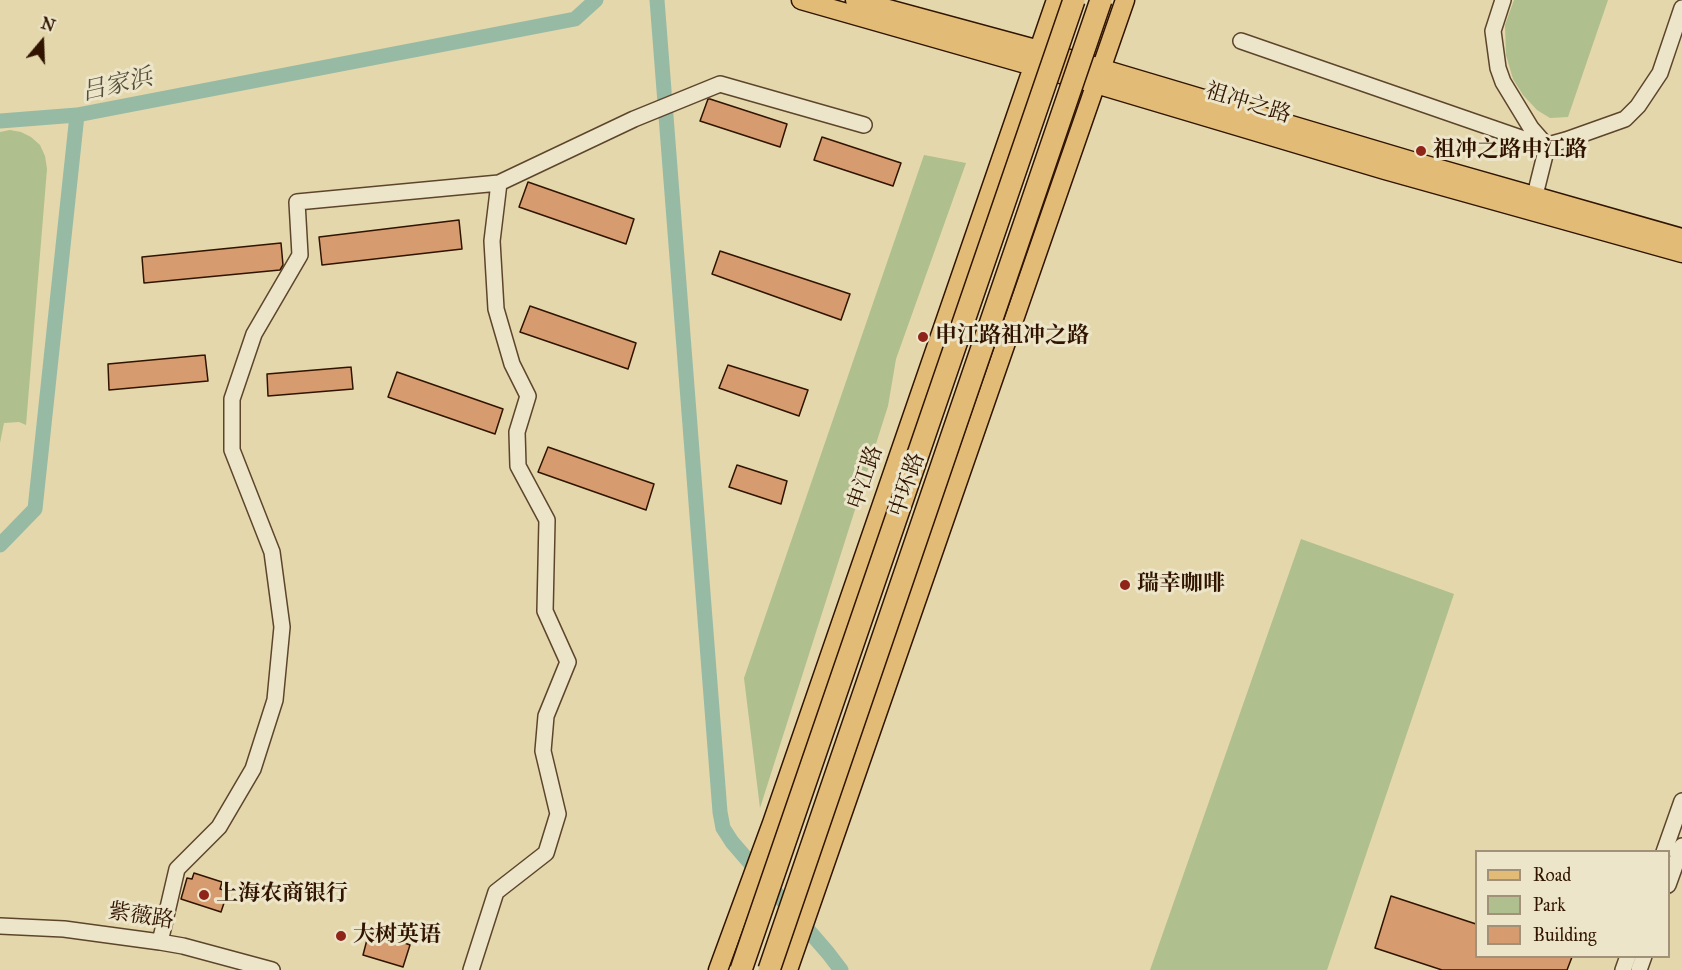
<!DOCTYPE html>
<meta charset="utf-8">
<style>
body{margin:0}
#map{position:relative;width:1682px;height:970px;overflow:hidden;background:#e4d7ac;font-family:"IM FELL Great Primer",serif}
canvas{display:block}
.legend{position:absolute;left:1475px;top:850px;width:195px;height:108px;box-sizing:border-box;background:#ede5c9;border:2px solid #a19179;margin:0;padding:8px 10px;list-style:none;font-size:18px;color:#301400}
.legend li{display:flex;align-items:center;gap:12px;height:30px}
.legend b{width:30px;border:2px solid #a19179}
.north{position:absolute;left:12px;top:12px;width:60px;height:60px;-webkit-text-stroke:4px #ede5c9;paint-order:stroke;rotate:19deg;font-size:16px;font-weight:700;line-height:24px;text-align:center;color:#301400}
.north::after{content:'';display:block;margin:auto;width:21px;height:27px;background:#301400;clip-path:polygon(50% 0,100% 100%,50% 72%,0 100%)}
</style>
<div id="map">
<canvas width="1682" height="970"></canvas>
<ul class="legend">
<li><b style="height:8px;background:#e2bc76"></b>Road</li>
<li><b style="height:16px;background:#afbf8d"></b>Park</li>
<li><b style="height:16px;background:#d69b6e"></b>Building</li>
</ul>
<div class="north">N</div>
</div>
<script>
const g = document.querySelector('canvas').getContext('2d');
g.lineJoin = 'round';
function fillPath(path, color) {
  g.fillStyle = color;
  g.fill(path, 'evenodd');
}
function toPath(rows) {
  const path = new Path2D();
  for (const r of rows) {
    path.moveTo(r[0], r[1]);
    for (let i = 2; i < r.length; i += 2) path.lineTo(r[i], r[i + 1]);
  }
  return path;
}
function stroke(path, color, width, dash) {
  g.strokeStyle = color;
  g.lineWidth = width;
  g.lineCap = dash ? 'butt' : 'round';
  g.setLineDash(dash || []);
  g.stroke(path);
}
function write(font, color, halo, rows, align = 'center') {
  g.font = font + ' "IM FELL Great Primer","Noto Serif SC",serif';
  g.lineWidth = 6;
  g.setLineDash([]);
  g.textBaseline = 'middle';
  g.strokeStyle = halo;
  g.fillStyle = color;
  for (const [text, x, y, turn = 0] of rows) {
    g.save();
    g.translate(x, y);
    g.rotate((+turn || 0) * Math.PI / 180);
    g.textAlign = isNaN(turn) ? turn : align;
    if (halo) g.strokeText(text, 0, 0);
    g.fillText(text, 0, 0);
    g.restore();
  }
}
fillPath(toPath([
 [1514,0,1608,0,1568,117,1550,118,1537,110,1523,95,1513,79,1506,55,1505,25],
 [10,130,21,132,31,137,40,145,45,156,47,169,26,425,19,422,4,423,0,443,0,132],
 [924,155,966,163,896,359,888,406,760,808,744,678],
 [1301,539,1454,594,1327,970,1150,970]
]), '#afbf8d');
stroke(toPath([
 [657,0,720,812,723,828,732,842,828,953,841,970],
 [0,121,77,115],
 [0,545,35,509,77,115,575,19,596,0]
]), '#97baa5', 15);
const building = toPath([
 [708,99,710,99,787,124,780,147,700,121,708,99],
 [822,137,901,163,893,186,814,160,822,137],
 [528,182,634,219,626,244,519,207,528,182],
 [459,220,462,249,322,265,319,237,459,220],
 [281,243,283,265,280,270,144,283,142,257,281,243],
 [720,251,850,294,841,320,712,274,720,251],
 [530,306,636,343,628,369,520,332,530,306],
 [205,355,208,381,109,390,108,364,205,355],
 [728,365,808,390,799,416,719,388,728,365],
 [351,367,353,389,268,396,267,374,351,367],
 [397,372,503,409,495,434,388,397,397,372],
 [548,447,654,484,646,510,538,472,548,447],
 [737,465,787,481,781,504,729,487,737,465],
 [194,873,222,882,220,889,228,891,221,912,181,899,187,878,192,879,194,873],
 [1391,896,1476,924,1476,957,1572,957,1567,970,1442,970,1375,948,1391,896],
 [375,927,404,936,402,942,410,945,403,967,363,955,369,932,373,934,375,927]
]);
fillPath(building, '#d69b6e');
stroke(building, '#301400', 1.5);
const minor = toPath([
 [1503,0,1493,31,1498,68,1503,82,1531,128,1545,144],
 [1241,41,1547,147,1548,145,1566,140,1625,119,1638,106,1660,73,1682,8],
 [1535,195,1547,147],
 [1664,852,1682,801],
 [1668,885,1682,846],
 [0,926,64,929,160,942,183,946,272,970],
 [160,942,177,869,219,827,253,769,275,700,282,627,272,552,232,450,232,399,254,334,300,255,297,202,499,183,634,119,720,84,864,125],
 [471,970,496,892,546,853,558,814,543,751,546,716,568,662,545,611,547,520,518,466,517,432,528,396,512,364,496,309,492,241,499,183],
 [1623,970,1628,956],
 [1639,970,1644,956]
]);
const major = toPath([
 [801,0,1096,84,1385,170,1682,253],
 [855,0,1039,50,1415,162,1682,238],
 [718,970,772,823,1056,0],
 [788,970,1125,0]
]);
stroke(minor, '#5d452b', 18);
stroke(major, '#301400', 21);
stroke(minor, '#ede5c9', 15);
stroke(major, '#e2bc76', 18);
const highwayBridge = toPath([
 [741,970,1074,0],
 [769,970,1101,0]
]);
stroke(highwayBridge, '#301400', 24, []);
stroke(highwayBridge, '#e2bc76', 21);
for (const [x, y, r, color] of [
 [1421,151,6,"#8f2418"],
 [923,337,6,"#8f2418"],
 [1125,585,6,"#8f2418"],
 [204,895,6,"#8f2418"],
 [341,936,6,"#8f2418"]
]) {
  const dot = new Path2D();
  dot.arc(x, y, r, 0, 2 * Math.PI);
  g.fillStyle = color;
  g.fill(dot);
  stroke(dot, '#ede5c9', 2);
}
write('22px', '#301400', '#ede5c9', [
 ["祖冲之路",1248,104,17],
 ["申江路",866,478,-71],
 ["中环路",908,485,-71],
 ["紫薇路",141,917,9]
]);
write('bold 22px', '#301400', '#ede5c9', [
 ["祖冲之路申江路",1433,151],
 ["申江路祖冲之路",935,337],
 ["瑞幸咖啡",1137,585],
 ["上海农商银行",216,895],
 ["大树英语",353,936]
], 'left');
write('italic 24px', '#544e3a', '#ede5c9', [
 ["吕家浜",117,86,-13]
]);
</script>
